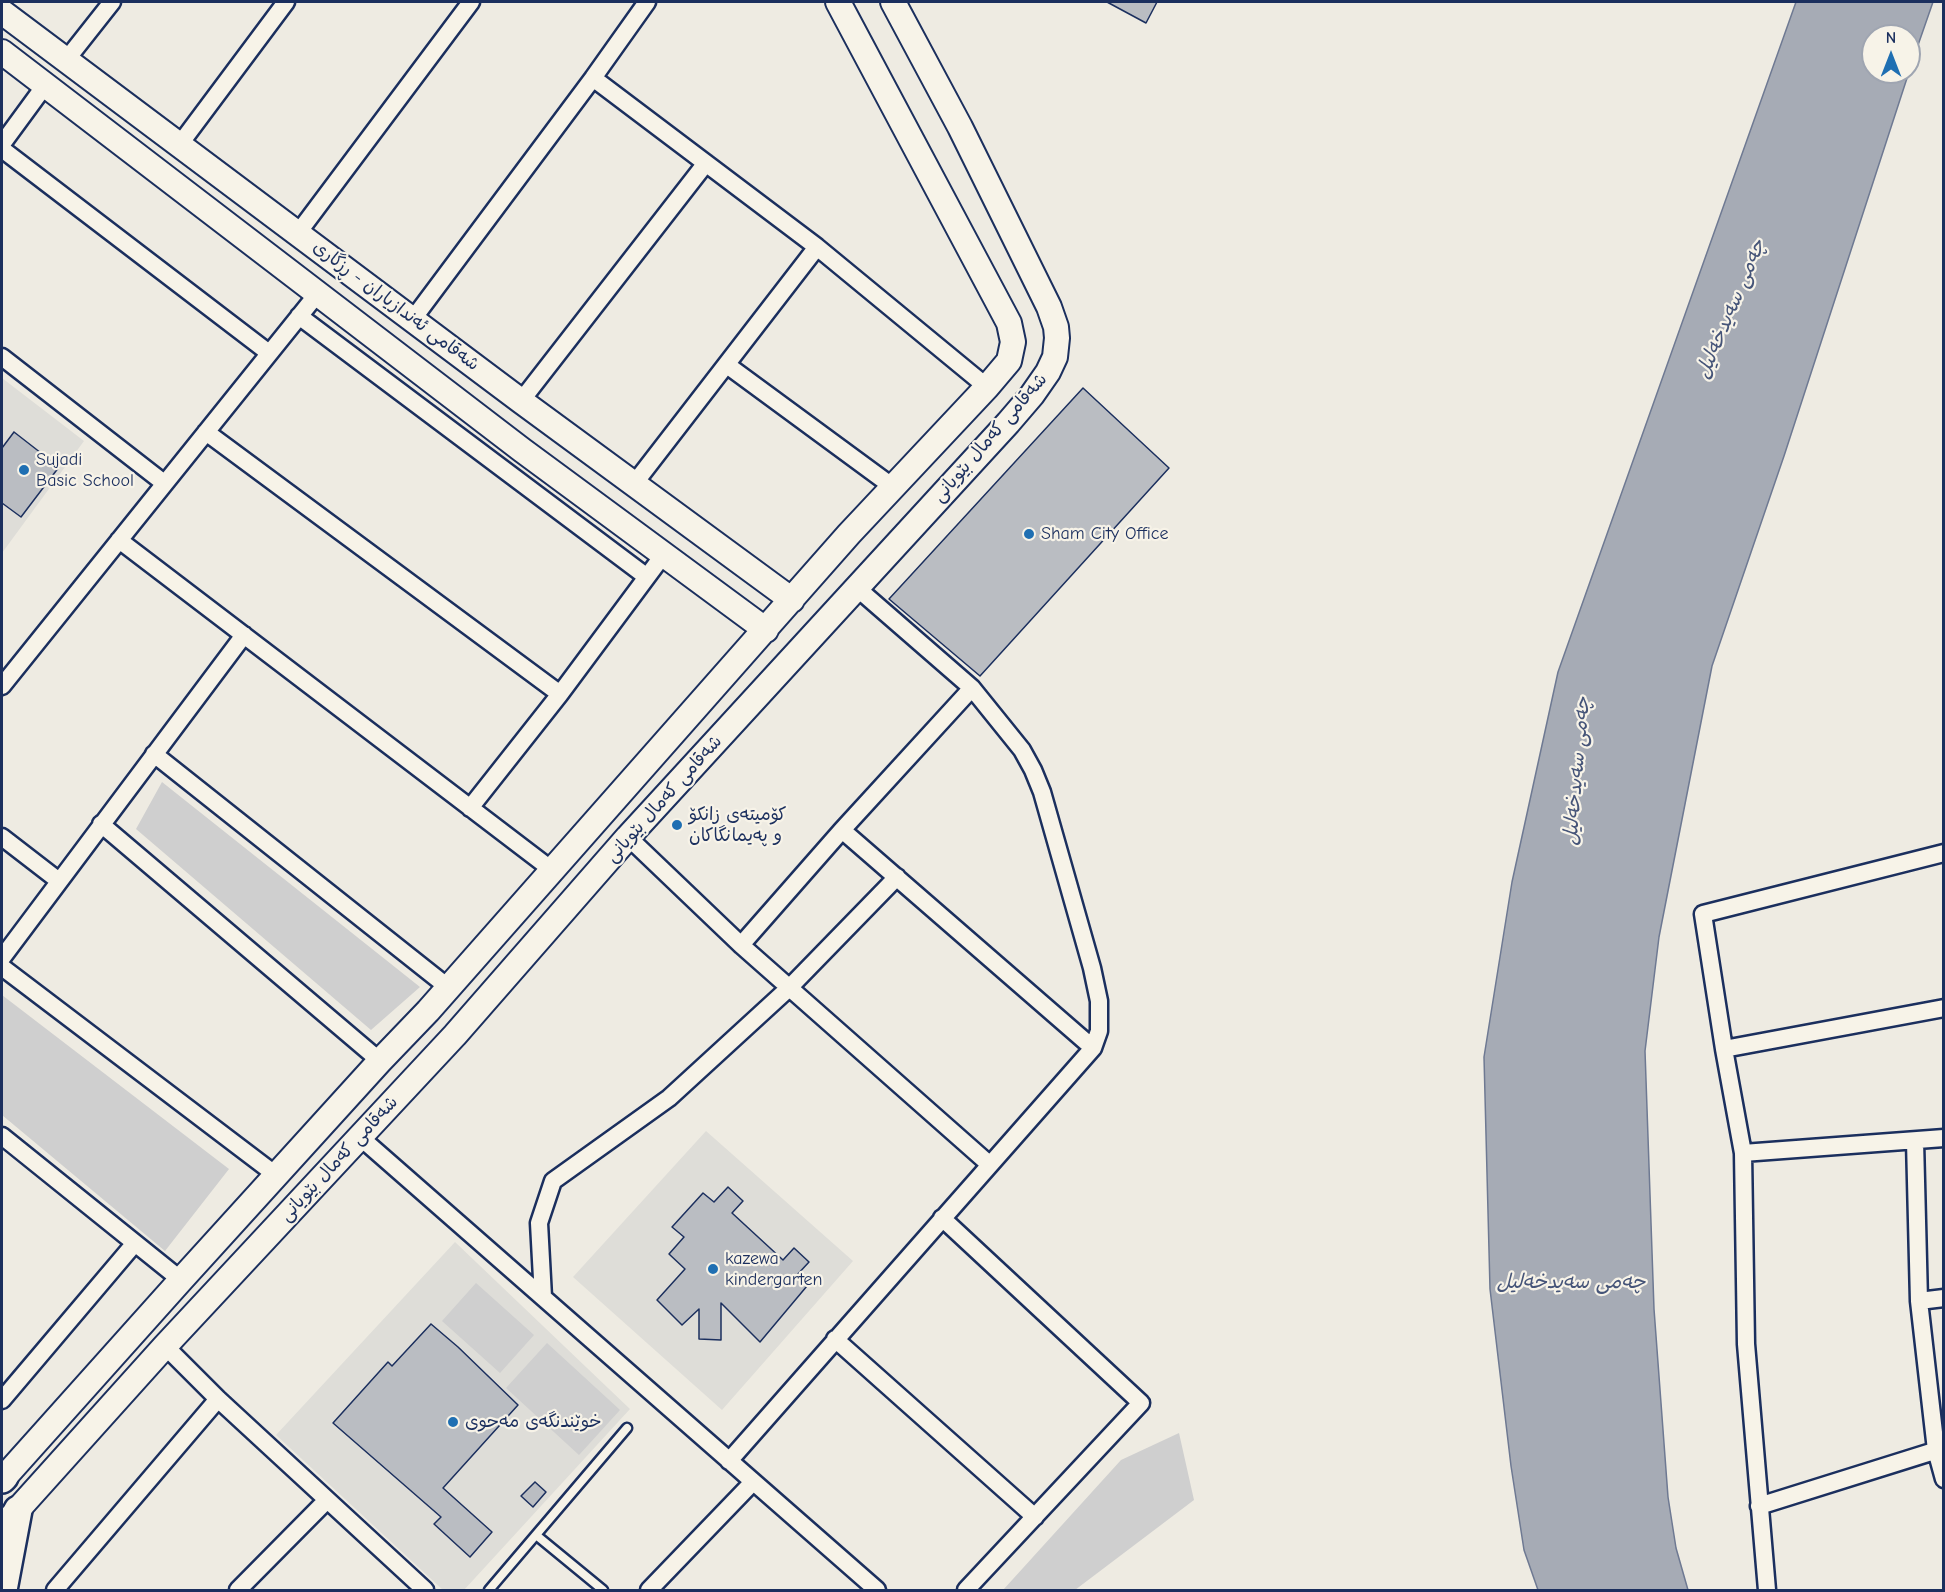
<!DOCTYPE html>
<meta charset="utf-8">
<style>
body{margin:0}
#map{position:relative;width:1945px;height:1592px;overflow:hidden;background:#eeebe2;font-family:"Comic Neue",sans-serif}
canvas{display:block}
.frame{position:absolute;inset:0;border:3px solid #1b2f5e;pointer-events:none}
.north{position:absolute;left:1861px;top:24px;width:60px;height:60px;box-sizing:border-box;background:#f7f3e8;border:2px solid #9fa5b1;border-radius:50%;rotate:0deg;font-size:16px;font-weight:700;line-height:24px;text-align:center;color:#1b2f5e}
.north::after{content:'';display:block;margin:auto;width:21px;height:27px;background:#1f6fb2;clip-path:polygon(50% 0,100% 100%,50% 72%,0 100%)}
</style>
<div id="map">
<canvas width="1945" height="1592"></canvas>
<div class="frame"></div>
<div class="north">N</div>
</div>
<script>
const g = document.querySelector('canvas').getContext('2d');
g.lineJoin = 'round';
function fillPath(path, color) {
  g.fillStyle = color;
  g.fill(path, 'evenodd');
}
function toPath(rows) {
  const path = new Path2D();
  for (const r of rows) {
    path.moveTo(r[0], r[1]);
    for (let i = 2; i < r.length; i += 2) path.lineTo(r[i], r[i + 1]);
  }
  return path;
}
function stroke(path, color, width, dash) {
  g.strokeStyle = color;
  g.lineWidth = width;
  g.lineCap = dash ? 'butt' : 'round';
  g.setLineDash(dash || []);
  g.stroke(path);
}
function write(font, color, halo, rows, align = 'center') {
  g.font = font + ' "Comic Neue","Playpen Sans Arabic",sans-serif';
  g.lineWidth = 4.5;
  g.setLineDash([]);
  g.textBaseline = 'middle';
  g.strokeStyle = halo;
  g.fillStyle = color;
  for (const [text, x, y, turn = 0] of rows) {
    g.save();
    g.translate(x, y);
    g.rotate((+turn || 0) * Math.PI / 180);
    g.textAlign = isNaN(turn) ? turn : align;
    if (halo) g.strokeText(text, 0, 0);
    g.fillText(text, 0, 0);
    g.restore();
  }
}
fillPath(toPath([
 [2,378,84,441,2,553],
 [706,1131,853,1261,722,1410,573,1277],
 [455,1242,630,1409,464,1590,443,1590,276,1435]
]), '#deddd8');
fillPath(toPath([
 [162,782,420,987,371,1030,136,829],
 [2,995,229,1169,165,1251,2,1115],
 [476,1283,534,1335,500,1373,442,1321],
 [547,1343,620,1410,579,1455,506,1388],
 [1179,1433,1194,1500,1075,1590,1003,1590,1121,1460]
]), '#cfcfcf');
const water = toPath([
 [1796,2,1933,2,1909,71,1909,36,1873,36,1873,72,1909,72,1784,456,1712,666,1659,937,1645,1051,1654,1309,1668,1497,1676,1548,1688,1590,1538,1590,1524,1550,1511,1466,1490,1289,1484,1057,1512,882,1558,672,1796,2]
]);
fillPath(water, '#a6abb5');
stroke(water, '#6e7992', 1.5);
const building = toPath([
 [1107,2,1157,2,1146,23,1107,2],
 [1083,388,1169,468,980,676,889,599,1083,388],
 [14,432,59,467,21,517,2,503,2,448,14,432],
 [728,1187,743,1201,732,1213,783,1260,794,1248,809,1262,796,1276,807,1286,760,1342,721,1303,721,1340,699,1339,699,1309,682,1325,657,1300,685,1269,669,1254,684,1237,672,1227,703,1193,714,1202,728,1187],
 [431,1324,458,1347,518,1405,443,1488,492,1532,470,1557,434,1524,441,1517,333,1423,388,1362,392,1366,431,1324],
 [535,1482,546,1492,533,1507,521,1496,535,1482]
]);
fillPath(building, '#babdc2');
stroke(building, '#1b2f5e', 1.5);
const lane = toPath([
 [536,1535,603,1590],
 [489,1590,627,1428]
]);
const street = toPath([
 [67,59,112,2],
 [593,78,817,247,987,387],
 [2,144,46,84],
 [180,144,286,2],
 [2,149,269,353],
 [298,233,471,2],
 [299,316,647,577],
 [413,319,593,78,647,2],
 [2,357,164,483],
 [727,365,893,487],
 [521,401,706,163],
 [206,432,560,694],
 [634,484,817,247],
 [119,540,552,870],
 [2,686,318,293],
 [154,754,449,988],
 [470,808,560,694,664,554],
 [101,824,380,1061],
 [842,830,1093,1048],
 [2,837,59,881],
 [628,837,741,945,989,1164],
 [741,945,842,830,972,688],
 [2,958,244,635],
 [2,967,276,1175],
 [1724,1049,1944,1008],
 [2,1136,181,1280],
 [360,1137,877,1590],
 [1915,1141,1919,1301,1936,1450,1944,1479],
 [1743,1153,1944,1138],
 [942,1218,1141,1403,966,1590],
 [543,1297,539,1223,553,1181,669,1098,789,988,897,877],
 [1919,1301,1944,1298],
 [835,1339,1035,1517],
 [165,1346,218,1399,425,1590],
 [2,1400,135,1243],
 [729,1461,1093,1048,1099,1031,1099,1001,1092,968,1042,792,1033,770,1022,750,972,688,857,588],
 [1759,1506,1944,1448],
 [55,1590,218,1399],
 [238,1590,327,1500],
 [649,1590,753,1482],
 [1767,1590,1746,1344,1743,1153,1724,1049,1703,914,1944,853]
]);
const secondary = toPath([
 [2,12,521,401,792,600],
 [2,52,522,450,766,630],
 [2,1480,181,1280,380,1061,428,1011,849,534,987,387,1009,361,1013,342,1009,323,838,2],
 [5,1524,165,1346,455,1035,628,837,1008,423,1032,395,1048,372,1055,357,1057,338,1056,327,1049,307,960,127,893,2]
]);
const primary = toPath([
 [2,1479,4,1477],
 [3,1590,18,1510]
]);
stroke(lane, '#1b2f5e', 13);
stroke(street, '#1b2f5e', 21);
stroke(secondary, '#1b2f5e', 28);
stroke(primary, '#1b2f5e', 32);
stroke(lane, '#f7f3e8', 8);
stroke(street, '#f7f3e8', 16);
stroke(secondary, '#f7f3e8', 24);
stroke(primary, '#f7f3e8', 27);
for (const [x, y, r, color] of [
 [24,470,6,"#1f6fb2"],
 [1029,534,6,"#1f6fb2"],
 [677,825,6,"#1f6fb2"],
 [713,1269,6,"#1f6fb2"],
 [453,1422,6,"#1f6fb2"]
]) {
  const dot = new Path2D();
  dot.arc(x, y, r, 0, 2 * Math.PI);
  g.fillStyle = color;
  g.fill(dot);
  stroke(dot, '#f7f3e8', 2);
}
write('18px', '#1b2f5e', '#f7f3e8', [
 ["شەقامی ئەندازیاران - ڕزگاری",396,306,37],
 ["شەقامی کەمال بێویانی",990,438,-49],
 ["شەقامی کەمال بێویانی",664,799,-48],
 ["شەقامی کەمال بێویانی",339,1159,-47]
]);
write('18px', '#1b2f5e', '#f7f3e8', [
 ["Sujadi",36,460],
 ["Basic School",36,481],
 ["Sham City Office",1041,534],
 ["کۆمیتەی زانکۆ",689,815],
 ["و پەیمانگاکان",689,836],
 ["kazewa",725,1259],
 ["kindergarten",725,1280],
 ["خوێندنگەی مەحوی",465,1422]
], 'left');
write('italic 20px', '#455478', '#f7f3e8', [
 ["چەمی سەیدخەلیل",1731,309,-67],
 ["چەمی سەیدخەلیل",1577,771,-85],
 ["چەمی سەیدخەلیل",1571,1282]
]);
</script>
